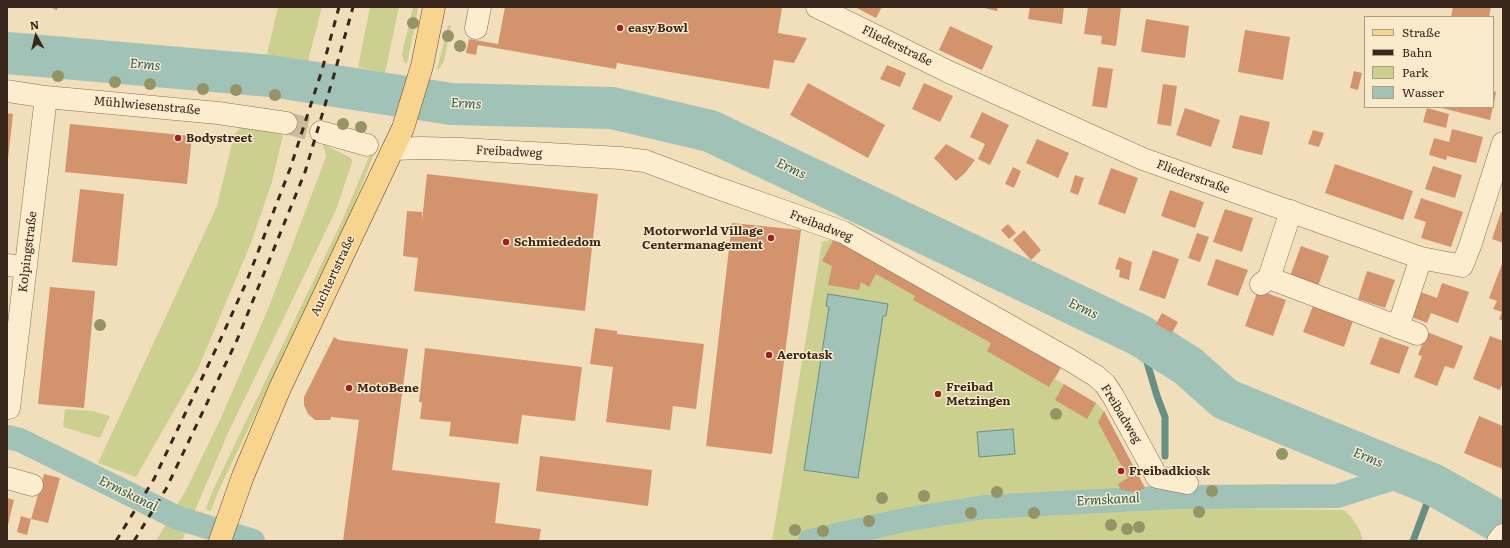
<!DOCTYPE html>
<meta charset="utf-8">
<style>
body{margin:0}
#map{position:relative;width:1510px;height:548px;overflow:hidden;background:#f1dfbb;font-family:Literata,serif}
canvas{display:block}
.frame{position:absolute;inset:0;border:8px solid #38271a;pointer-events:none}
.legend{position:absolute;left:1364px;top:16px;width:130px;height:92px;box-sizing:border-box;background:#f8eacb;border:1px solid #ab9c84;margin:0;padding:5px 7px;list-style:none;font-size:12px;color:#38271a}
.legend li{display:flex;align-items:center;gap:8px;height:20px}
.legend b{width:20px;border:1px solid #ab9c84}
.north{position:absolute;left:16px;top:16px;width:40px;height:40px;-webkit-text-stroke:3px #f8eacb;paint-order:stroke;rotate:352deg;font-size:11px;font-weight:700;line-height:16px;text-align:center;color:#38271a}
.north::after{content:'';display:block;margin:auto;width:14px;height:18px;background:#38271a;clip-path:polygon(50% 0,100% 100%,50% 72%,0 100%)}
</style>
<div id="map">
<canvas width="1510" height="548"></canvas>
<div class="frame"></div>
<ul class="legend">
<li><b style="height:5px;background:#f9d48e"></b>Straße</li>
<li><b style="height:5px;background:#38271a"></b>Bahn</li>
<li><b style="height:11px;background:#cbd08f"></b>Park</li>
<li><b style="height:11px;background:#a0c2b7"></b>Wasser</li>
</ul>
<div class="north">N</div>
</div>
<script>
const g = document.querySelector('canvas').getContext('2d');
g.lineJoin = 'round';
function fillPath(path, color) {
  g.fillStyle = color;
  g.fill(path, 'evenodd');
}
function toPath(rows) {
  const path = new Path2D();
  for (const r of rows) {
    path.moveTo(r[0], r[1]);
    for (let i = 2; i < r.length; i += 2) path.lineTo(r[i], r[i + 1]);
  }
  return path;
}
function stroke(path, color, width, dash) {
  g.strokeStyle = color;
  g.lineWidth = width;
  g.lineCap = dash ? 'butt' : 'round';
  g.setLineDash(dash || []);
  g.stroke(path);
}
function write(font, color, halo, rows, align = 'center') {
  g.font = font + ' Literata,serif';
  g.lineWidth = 3;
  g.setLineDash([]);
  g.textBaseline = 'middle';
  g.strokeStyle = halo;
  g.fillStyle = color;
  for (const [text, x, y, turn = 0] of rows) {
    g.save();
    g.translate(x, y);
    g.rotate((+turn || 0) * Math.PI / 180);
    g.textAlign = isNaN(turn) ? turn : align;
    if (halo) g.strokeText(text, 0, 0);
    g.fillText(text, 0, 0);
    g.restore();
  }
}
fillPath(toPath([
 [278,7,322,7,308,61,267,54],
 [370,7,399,7,385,73,358,67],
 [413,7,418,7,416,21,407,63,404,62,402,54],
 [450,25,451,26,444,61,439,69,437,69,448,26],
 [249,127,283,135,272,182,251,243,198,369,136,477,98,463,217,206,234,135,240,128],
 [323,144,351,158,352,162,336,210,228,433,182,541,156,541,186,490,220,420,268,309,326,157],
 [371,152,374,154,347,223,218,492,211,511,206,509,213,490,342,221],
 [834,239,1062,366,1055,379,1096,403,1104,411,1156,508,1344,510,1352,518,1360,531,1363,541,772,541,822,242],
 [65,409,92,411,110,416,100,438,63,427]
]), '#cbd08f');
const water = toPath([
 [828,294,888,304,886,316,883,316,858,478,804,470,829,307,826,306,828,294],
 [1013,429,1015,454,979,457,977,432,1013,429]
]);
fillPath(water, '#a0c2b7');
stroke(water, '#679084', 1);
stroke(toPath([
 [1139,335,1157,396,1165,417,1165,456],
 [1413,541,1434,485]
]), '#679084', 7);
stroke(toPath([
 [7,437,20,440,178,518,253,541],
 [810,541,909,519,985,507,1177,497,1337,496,1407,474]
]), '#a0c2b7', 24);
stroke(toPath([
 [7,53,271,76,451,104,612,108,710,131,1139,335,1188,366,1225,399,1434,485,1503,524]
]), '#a0c2b7', 42);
fillPath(toPath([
 [49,7,58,7,57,10],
 [505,7,782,7,778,33,807,38,794,63,774,60,769,89,617,63,616,69,478,45,476,55,466,53,469,39,498,44],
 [855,7,882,7,876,18],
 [980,7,998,7,997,11],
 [1030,7,1064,7,1062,24,1028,19],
 [1088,7,1121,7,1116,46,1101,44,1102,36,1084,34],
 [1453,7,1491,7,1489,17,1451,17],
 [1146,19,1189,26,1185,58,1141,52],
 [950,26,993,46,982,70,939,50],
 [1245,30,1290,37,1283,80,1238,72],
 [887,65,906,73,900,87,880,79],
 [1098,67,1113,69,1107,108,1092,106],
 [1354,71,1362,73,1358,90,1350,88],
 [808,83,885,125,868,158,790,115],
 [924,83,953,96,940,122,912,109],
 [1163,84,1177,86,1171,126,1157,124],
 [1493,91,1496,92,1494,104,1493,104],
 [1442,107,1493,107,1490,120,1442,108],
 [1185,108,1220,120,1211,147,1176,135],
 [1427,108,1449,114,1446,128,1423,122],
 [982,112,1009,125,990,165,978,159,985,144,970,137],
 [7,113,13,114,8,159,7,159],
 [1240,115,1270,122,1262,155,1232,148],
 [70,124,192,136,187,184,65,172],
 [1452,129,1483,137,1476,163,1447,156,1446,160,1429,155,1434,138,1449,142],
 [1313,130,1324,133,1319,147,1308,144],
 [1037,139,1069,153,1058,178,1026,163],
 [946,144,975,160,965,173,956,181,934,158],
 [1335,164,1413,191,1403,220,1325,193],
 [1433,166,1462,175,1455,198,1425,189],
 [1013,167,1021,171,1014,188,1005,184],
 [1111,168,1138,178,1125,214,1098,204],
 [427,174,598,194,585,311,414,291,418,258,403,256,407,211,422,212,422,221],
 [1075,175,1084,178,1078,195,1070,192],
 [80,189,124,194,117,266,72,262],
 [1170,190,1204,202,1195,228,1161,216],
 [1421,198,1463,212,1451,247,1421,238,1426,222,1414,218],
 [1225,209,1253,218,1242,252,1213,242],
 [1501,212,1503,213,1503,243,1492,239],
 [732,223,801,230,772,454,706,446],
 [1008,224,1016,233,1009,239,1001,230],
 [1024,230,1041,250,1031,260,1013,240],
 [1197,233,1209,237,1200,262,1188,258],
 [834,239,1062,366,1049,387,987,351,991,343,913,300,915,296,876,274,869,287,861,282,859,290,828,285,832,266,822,261],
 [1301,246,1329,256,1318,286,1290,276],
 [1153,250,1179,259,1165,299,1139,290],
 [1119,257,1132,262,1129,280,1119,277,1120,270,1115,269],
 [1216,259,1248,270,1238,296,1207,285],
 [1502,264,1503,264,1503,321,1499,319,1502,312,1493,309,1497,301,1489,298],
 [1367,271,1395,280,1385,308,1358,299],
 [1442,283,1469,292,1458,323,1431,313,1427,323,1409,316,1418,291,1437,298],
 [50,287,95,291,84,408,38,404],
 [1258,290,1286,300,1273,336,1245,326],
 [1314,303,1354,318,1344,347,1303,332],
 [1162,313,1178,322,1172,333,1156,324],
 [595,328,617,331,617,334,704,344,696,409,673,406,670,430,606,422,613,367,590,364],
 [1427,332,1463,346,1454,369,1445,366,1437,386,1414,377,1422,356,1418,355],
 [1490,336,1503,341,1503,382,1500,390,1473,379],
 [334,337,339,340,408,349,392,470,500,483,495,523,541,529,539,541,343,541,359,420,331,417,330,420,315,420,308,414,304,405,304,397],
 [1380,337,1409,347,1399,374,1370,364],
 [425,348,582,367,575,421,522,415,518,444,449,436,451,422,420,419,422,402,419,402],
 [1064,384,1096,403,1087,419,1055,400],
 [1104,411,1145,488,1136,492,1121,490,1118,484,1128,478,1098,422],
 [1479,416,1503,426,1503,469,1464,453],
 [540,456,652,470,648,506,536,491],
 [44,474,60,478,48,523,31,519,27,535,17,532,21,516,31,519],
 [7,498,14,500,8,525,7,525]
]), '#d3946d');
stroke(toPath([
 [286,123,321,132]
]), '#ccba9b', 22, [22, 11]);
const minor = toPath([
 [817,7,949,72,1143,159,1421,258,1462,266,1470,246,1503,143],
 [476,28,480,7],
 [7,91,46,97,218,113,286,123],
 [321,132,367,145],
 [394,149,421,148,461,149,620,158,645,161,709,185,843,232,1070,360,1096,376,1105,384,1113,396,1157,477,1187,483],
 [7,265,26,267],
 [1269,278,1417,334],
 [1261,284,1269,278,1291,211],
 [1398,327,1421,258],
 [9,408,46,97],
 [7,478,32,485],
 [1498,541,1503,535]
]);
const major = toPath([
 [220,541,243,476,280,388,403,128,422,66,434,7]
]);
stroke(minor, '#8a6f54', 23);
stroke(major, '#573d29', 23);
stroke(minor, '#fcedcf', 22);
stroke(major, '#f9d48e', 22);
stroke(toPath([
 [116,541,154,479,223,334,246,283,290,169,322,70,339,7],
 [134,541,166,489,237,340,305,172,334,75,353,7]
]), '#38271a', 3, [7, 7]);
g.fillStyle = '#959465';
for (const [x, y] of [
 [413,23],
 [448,36],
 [460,46],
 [58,76],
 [115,82],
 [150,84],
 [203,89],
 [236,90],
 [275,95],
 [343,124],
 [361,127],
 [100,325],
 [1056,414],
 [1282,454],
 [1212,491],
 [997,492],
 [924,496],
 [882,498],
 [1199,512],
 [971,513],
 [1034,513],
 [869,521],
 [1111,525],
 [1139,527],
 [1127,529],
 [795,530],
 [823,531]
]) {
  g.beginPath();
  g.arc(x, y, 6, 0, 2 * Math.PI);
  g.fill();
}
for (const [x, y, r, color] of [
 [620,28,4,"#9e1e24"],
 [178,138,4,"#9e1e24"],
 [771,238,4,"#9e1e24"],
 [506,242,4,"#9e1e24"],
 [769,355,4,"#9e1e24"],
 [349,388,4,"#9e1e24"],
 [938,394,4,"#9e1e24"],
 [1121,471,4,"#9e1e24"]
]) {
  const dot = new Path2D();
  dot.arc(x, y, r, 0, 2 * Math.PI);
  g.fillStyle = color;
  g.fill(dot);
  stroke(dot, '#f8eacb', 1.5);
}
write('bold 12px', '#38271a', '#f8eacb', [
 ["easy Bowl",628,28],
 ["Bodystreet",186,138],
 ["Motorworld Village",763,231,"right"],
 ["Centermanagement",763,245,"right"],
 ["Schmiededom",514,242],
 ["Aerotask",777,355],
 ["Freibad",946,387],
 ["Metzingen",946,401],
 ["MotoBene",357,388],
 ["Freibadkiosk",1129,471]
], 'left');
write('12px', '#38271a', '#f8eacb', [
 ["Fliederstraße",897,46,26],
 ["Mühlwiesenstraße",147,106,5],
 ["Freibadweg",509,152,3],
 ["Fliederstraße",1193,177,20],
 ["Freibadweg",821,226,21],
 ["Kolpingstraße",28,252,-83],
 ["Auchtertstraße",333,276,-65],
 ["Freibadweg",1121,414,59]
]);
write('italic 13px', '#285954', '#f8eacb', [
 ["Erms",145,65,5],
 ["Erms",466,104,3],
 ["Erms",791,169,25],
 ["Erms",1083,309,25],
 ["Erms",1368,458,22],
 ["Ermskanal",128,494,26],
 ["Ermskanal",1108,500,-3]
]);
</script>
